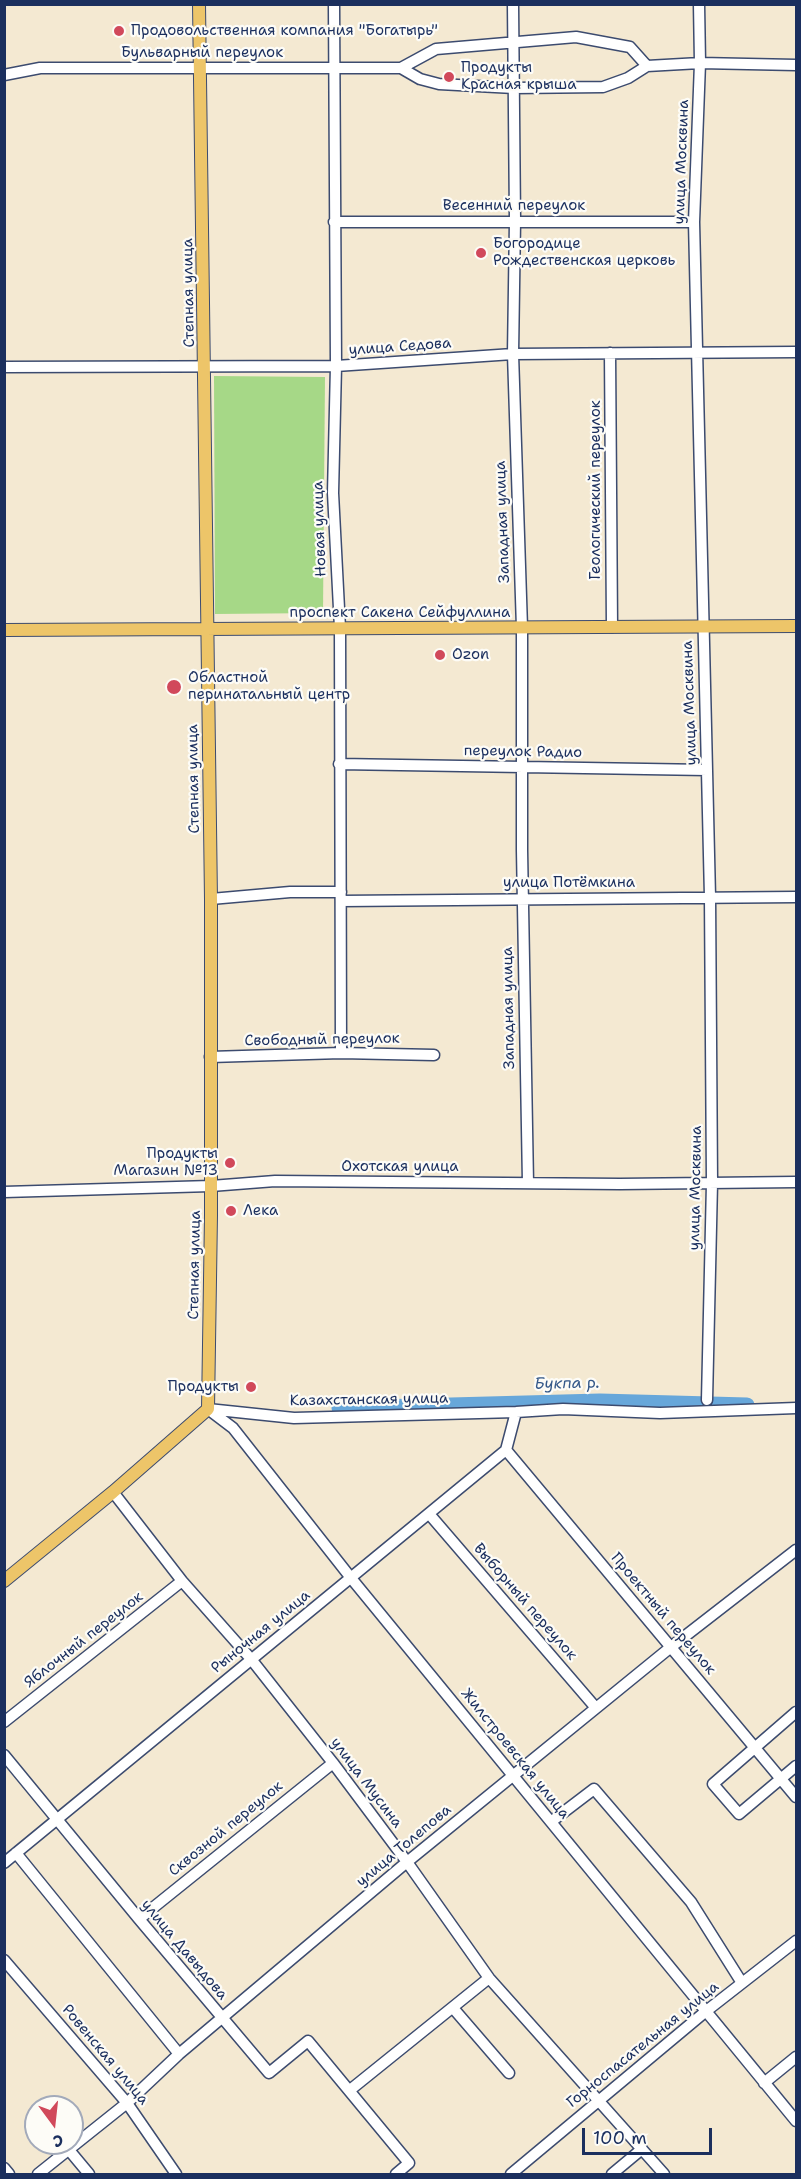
<!DOCTYPE html>
<meta charset="utf-8">
<style>
body{margin:0}
#map{position:relative;width:801px;height:2179px;overflow:hidden;background:#f4e9d2;font-family:"Shantell Sans",sans-serif}
canvas{display:block}
.frame{position:absolute;inset:0;border:6px solid #1b2f5e;pointer-events:none}
.north{position:absolute;left:24px;top:2095px;width:60px;height:60px;box-sizing:border-box;background:#fdfcf7;border:2px solid #a3aaba;border-radius:50%;rotate:165deg;font-size:16px;font-weight:700;line-height:24px;text-align:center;color:#1b2f5e}
.north::after{content:'';display:block;margin:auto;width:21px;height:27px;background:#d1495b;clip-path:polygon(50% 0,100% 100%,50% 72%,0 100%)}
.scale{position:absolute;left:582px;top:2128px;width:130px;height:27px;box-sizing:border-box;border:3px solid #1b2f5e;border-top:0;padding-left:8px;font-size:18px;line-height:21px;white-space:nowrap;color:#1b2f5e;-webkit-text-stroke:4px #fdfcf7;paint-order:stroke}
</style>
<div id="map">
<canvas width="801" height="2179"></canvas>
<div class="frame"></div>
<div class="north">С</div>
<div class="scale">100 m</div>
</div>
<script>
const g = document.querySelector('canvas').getContext('2d');
g.lineJoin = 'round';
function fillPath(path, color) {
  g.fillStyle = color;
  g.fill(path, 'evenodd');
}
function toPath(rows) {
  const path = new Path2D();
  for (const r of rows) {
    path.moveTo(r[0], r[1]);
    for (let i = 2; i < r.length; i += 2) path.lineTo(r[i], r[i + 1]);
  }
  return path;
}
function stroke(path, color, width, dash) {
  g.strokeStyle = color;
  g.lineWidth = width;
  g.lineCap = dash ? 'butt' : 'round';
  g.setLineDash(dash || []);
  g.stroke(path);
}
function write(font, color, halo, rows, align = 'center') {
  g.font = font + ' "Shantell Sans",sans-serif';
  g.lineWidth = 4.5;
  g.setLineDash([]);
  g.textBaseline = 'middle';
  g.strokeStyle = halo;
  g.fillStyle = color;
  for (const [text, x, y, turn = 0] of rows) {
    g.save();
    g.translate(x, y);
    g.rotate((+turn || 0) * Math.PI / 180);
    g.textAlign = isNaN(turn) ? turn : align;
    if (halo) g.strokeText(text, 0, 0);
    g.fillText(text, 0, 0);
    g.restore();
  }
}
fillPath(toPath([
 [214,376,325,377,323,613,215,614]
]), '#a6d887');
stroke(toPath([
 [339,1408,600,1401,747,1405]
]), '#67a7da', 15);
const minor = toPath([
 [334,4,336,366,333,493,340,628,341,1053],
 [513,4,515,221,513,354,522,628,522,850,528,1183],
 [699,4,700,63,694,222,710,897,712,1183,707,1400],
 [401,68,436,49,576,37,630,47,647,66],
 [4,75,40,68,401,68,420,79,439,84,514,88,603,87,628,78,647,66,700,63,796,65],
 [334,222,694,222],
 [610,353,612,627],
 [4,367,336,366,513,354,796,352],
 [339,764,707,770],
 [211,899,290,892,341,892],
 [341,901,796,897],
 [210,1057,341,1053,434,1055],
 [4,1192,211,1186,275,1181,620,1184,796,1182],
 [208,1409,233,1428,351,1578,796,2121],
 [208,1409,294,1418,516,1412,563,1409,660,1413,796,1408],
 [506,1450,796,1797],
 [113,1492,182,1581,251,1659,333,1763,407,1862,489,1978,664,2174],
 [430,1515,596,1708],
 [796,1712,713,1784,739,1814,796,1766],
 [4,1722,182,1581],
 [4,1755,139,1919,269,2073,308,2041,409,2163,396,2174],
 [552,1821,594,1789,691,1902,742,1983],
 [16,1853,179,2054],
 [4,1863,506,1450,516,1412],
 [139,1919,333,1763],
 [4,1960,127,2103,176,2174],
 [453,2008,509,2073],
 [764,2083,796,2057],
 [350,2090,489,1978],
 [69,2150,89,2174],
 [4,2168,9,2174],
 [38,2174,127,2103,179,2054,407,1862,671,1647,796,1550],
 [511,2174,705,2012,796,1941],
 [612,2174,642,2149]
]);
const major = toPath([
 [4,630,796,626],
 [4,1581,113,1492,208,1409,211,1215,211,899,199,4]
]);
stroke(minor, '#3c4b6f', 13);
stroke(major, '#3c4b6f', 14);
stroke(minor, '#fff', 10);
stroke(major, '#edc569', 12);
for (const [x, y, r, color] of [
 [119,31,6,"#d1495b"],
 [449,77,6,"#d1495b"],
 [481,253,6,"#d1495b"],
 [440,655,6,"#d1495b"],
 [174,687,8,"#d1495b"],
 [230,1163,6,"#d1495b"],
 [231,1211,6,"#d1495b"],
 [251,1387,6,"#d1495b"]
]) {
  const dot = new Path2D();
  dot.arc(x, y, r, 0, 2 * Math.PI);
  g.fillStyle = color;
  g.fill(dot);
  stroke(dot, '#fdfcf7', 2);
}
write('15px', '#1b2f5e', '#fdfcf7', [
 ["Продовольственная компания \"Богатырь\"",131,31],
 ["Продукты",461,68],
 ["Красная крыша",461,85],
 ["Богородице",493,244],
 ["Рождественская церковь",493,261],
 ["Ozon",452,655],
 ["Областной",188,678],
 ["перинатальный центр",188,695],
 ["Продукты",218,1154,"right"],
 ["Магазин №13",218,1171,"right"],
 ["Лека",243,1211],
 ["Продукты",239,1387,"right"]
], 'left');
write('15px', '#1b2f5e', '#fdfcf7', [
 ["Бульварный переулок",202,53],
 ["улица Москвина",682,162,-88],
 ["Весенний переулок",514,206],
 ["Степная улица",189,293,-91],
 ["улица Седова",400,347,-4],
 ["Геологический переулок",596,490,-90],
 ["Западная улица",503,522,-92],
 ["Новая улица",320,529,-92],
 ["проспект Сакена Сейфуллина",400,613],
 ["улица Москвина",690,703,-92],
 ["переулок Радио",523,752,1],
 ["Степная улица",194,779,-91],
 ["улица Потёмкина",569,883],
 ["Западная улица",509,1008,-91],
 ["Свободный переулок",322,1040,-1],
 ["Охотская улица",400,1167],
 ["улица Москвина",696,1188,-89],
 ["Степная улица",195,1265,-89],
 ["Казахстанская улица",369,1400,-1],
 ["Выборный переулок",525,1602,49],
 ["Проектный переулок",663,1614,50],
 ["Рыночная улица",261,1632,-39],
 ["Яблочный переулок",84,1640,-38],
 ["Жилстроевская улица",515,1754,51],
 ["улица Мусина",366,1783,53],
 ["Сквозной переулок",226,1829,-39],
 ["улица Толепова",404,1846,-40],
 ["улица Давыдова",184,1950,50],
 ["Горноспасательная улица",643,2045,-39],
 ["Ровенская улица",105,2055,50]
]);
write('italic 16px', '#365989', '#fdfcf7', [
 ["Букпа р.",567,1384,-1]
]);
</script>
